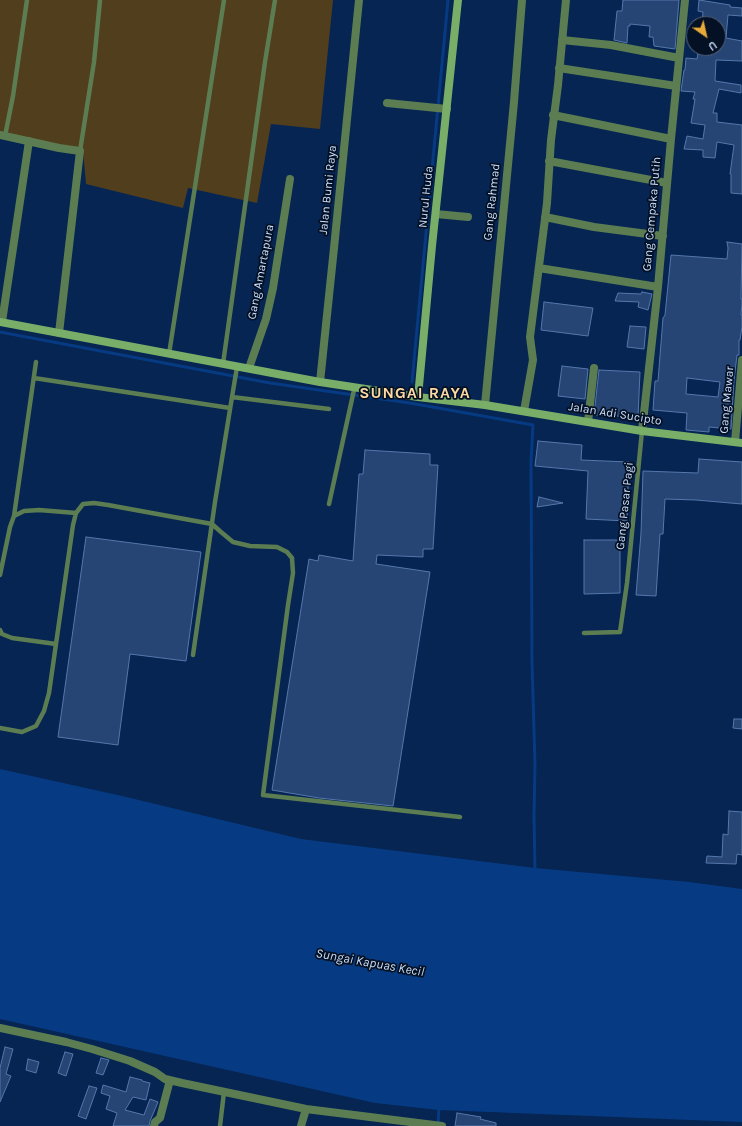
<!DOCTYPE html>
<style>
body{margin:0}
#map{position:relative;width:742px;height:1126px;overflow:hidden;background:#062552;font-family:Karla,sans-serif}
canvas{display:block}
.north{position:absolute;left:686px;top:16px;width:40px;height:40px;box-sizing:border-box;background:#041023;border:1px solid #54637a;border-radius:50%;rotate:146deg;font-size:11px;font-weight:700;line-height:16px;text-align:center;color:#ccdffc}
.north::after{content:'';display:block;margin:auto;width:14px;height:18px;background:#e9ab38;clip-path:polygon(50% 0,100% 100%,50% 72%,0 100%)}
</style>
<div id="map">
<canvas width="742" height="1126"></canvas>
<div class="north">U</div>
</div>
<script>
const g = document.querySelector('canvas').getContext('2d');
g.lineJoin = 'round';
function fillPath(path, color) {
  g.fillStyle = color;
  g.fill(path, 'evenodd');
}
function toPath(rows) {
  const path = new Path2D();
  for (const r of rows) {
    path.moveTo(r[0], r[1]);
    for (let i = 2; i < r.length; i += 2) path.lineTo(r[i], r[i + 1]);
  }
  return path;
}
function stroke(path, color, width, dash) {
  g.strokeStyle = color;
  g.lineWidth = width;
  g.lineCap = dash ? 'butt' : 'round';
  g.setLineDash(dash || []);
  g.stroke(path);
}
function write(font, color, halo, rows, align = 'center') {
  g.font = font + ' Karla,sans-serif';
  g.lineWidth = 3.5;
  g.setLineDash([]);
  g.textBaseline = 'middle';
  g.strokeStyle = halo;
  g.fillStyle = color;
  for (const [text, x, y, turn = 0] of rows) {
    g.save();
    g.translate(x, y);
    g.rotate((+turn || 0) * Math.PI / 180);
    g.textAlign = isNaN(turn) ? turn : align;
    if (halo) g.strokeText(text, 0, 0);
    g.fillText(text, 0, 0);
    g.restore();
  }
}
fillPath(toPath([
 [0,0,333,0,320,129,271,124,257,203,188,188,183,208,86,184,83,151,0,138]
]), '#513e1d');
fillPath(toPath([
 [0,769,122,796,301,839,535,868,689,882,742,889,742,1122,439,1110,375,1103,0,1019]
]), '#063b83');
stroke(toPath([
 [0,332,270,383,410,403,533,425,531,462,532,661,535,765,534,815,535,872],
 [412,382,448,0],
 [438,1124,439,1108]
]), '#063b83', 3);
const building = toPath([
 [623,0,679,0,675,49,654,46,653,37,649,37,650,26,630,24,630,26,628,26,627,43,614,40,617,11,622,11,623,0],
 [699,0,730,5,730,7,742,8,742,16,728,15,726,38,742,41,742,61,716,60,715,81,741,85,741,93,719,89,713,113,717,113,717,122,742,125,742,194,731,193,731,174,730,174,734,145,717,142,715,158,703,157,703,150,684,149,687,136,703,139,705,125,691,123,695,99,693,99,695,92,681,91,684,70,685,70,686,58,697,59,699,48,718,48,718,24,702,23,703,12,698,11,699,0],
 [727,242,742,244,741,299,742,299,742,303,741,315,742,315,742,327,740,340,739,340,739,355,737,355,734,380,731,429,709,427,709,432,686,430,687,413,653,410,655,381,658,381,663,318,665,315,671,255,727,259,728,248,727,242],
 [687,378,720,382,718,397,686,394,687,378],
 [642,292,652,294,648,310,638,307,639,302,615,301,618,293,641,294,642,292],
 [544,302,593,308,588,336,541,330,544,302],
 [630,326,646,327,644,349,627,347,630,326],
 [562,366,588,369,585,399,558,396,562,366],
 [599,370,640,372,638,417,594,415,599,370],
 [538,441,582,445,581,460,629,462,627,521,586,519,588,471,535,466,538,441],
 [365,450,430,454,430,465,438,465,433,549,423,549,423,557,377,555,376,564,430,572,393,806,319,798,272,790,309,559,318,561,319,555,353,561,359,474,363,474,365,450],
 [699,459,742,462,742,504,696,500,665,499,663,534,660,534,656,596,636,595,641,533,643,471,698,473,699,459],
 [539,497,563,503,537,507,539,497],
 [86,537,201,552,186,661,130,654,118,745,58,737,86,537],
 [584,540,620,540,620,593,584,594,584,540],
 [734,719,742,719,742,729,733,728,734,719],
 [729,811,742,812,742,855,737,854,736,864,706,863,707,856,722,857,723,834,728,835,729,811],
 [5,1047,13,1049,6,1074,11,1076,0,1102,0,1068,5,1047],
 [65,1052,73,1054,66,1076,58,1073,65,1052],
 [101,1058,109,1060,103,1075,96,1073,101,1058],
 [28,1059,39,1062,36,1073,26,1070,28,1059],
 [130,1077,142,1080,142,1081,150,1083,146,1100,133,1097,125,1110,144,1115,150,1099,158,1102,150,1121,149,1126,113,1126,117,1113,106,1109,110,1096,101,1093,103,1085,126,1092,130,1077],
 [89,1086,97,1088,86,1119,78,1116,89,1086],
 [457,1113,481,1117,480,1119,496,1123,496,1126,455,1126,457,1113]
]);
fillPath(building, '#264575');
stroke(building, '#5577ab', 1);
stroke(toPath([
 [5,136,13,96,27,0],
 [80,151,94,62,100,0],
 [169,354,224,0],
 [223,364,265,62,275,0],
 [34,378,230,408],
 [232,397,329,409],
 [329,504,354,390],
 [14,516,36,362],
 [0,575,10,527,14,516,24,511,39,510,76,513],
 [0,630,2,634,12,638,56,644],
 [584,633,620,632,627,583,642,431],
 [193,655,215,502,232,397,237,367],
 [0,728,22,732,36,726,44,711,49,693,73,525,76,513,83,504,94,503,108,505,212,524,221,532,233,542,250,546,277,547,287,552,292,558,293,573,288,605,263,795,460,817],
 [220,1126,224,1092]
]), '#5c7d52', 4.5);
stroke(toPath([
 [562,40,611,45,679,58],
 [559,68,676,86],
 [387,103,447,109],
 [553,115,671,139],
 [0,135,59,148,80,151,59,333],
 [549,161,667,183],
 [436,214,468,217],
 [545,217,594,227,663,236],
 [539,268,658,287],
 [2,322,29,141],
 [249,368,266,319,273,288,290,179],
 [320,382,334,248,359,0],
 [485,405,514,102,522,0],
 [524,411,533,360,530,337,547,203,551,140,558,85,566,0],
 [588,422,594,368],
 [642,431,658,287,671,139,685,0],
 [735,442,742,360],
 [0,1028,66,1042,92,1049,130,1061,155,1072,165,1079,182,1083,306,1109,442,1126],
 [154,1126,155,1122,160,1118,170,1080],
 [301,1126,306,1109]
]), '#5c7d52', 8);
stroke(toPath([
 [0,322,320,382,418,397,485,405,642,431,742,443],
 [418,397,432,246,458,0]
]), '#79ae69', 8);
write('12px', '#ccdffc', '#041023', [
 ["Jalan Bumi Raya",328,190,-84],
 ["Nurul Huda",426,197,-84],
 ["Gang Rahmad",492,202,-84],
 ["Gang Cempaka Putih",652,214,-85],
 ["Gang Amartapura",261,272,-79],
 ["Gang Mawar",727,400,-85],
 ["Jalan Adi Sucipto",615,414,9],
 ["Gang Pasar Pagi",625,506,-84]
]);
write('italic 13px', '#cbdcf5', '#041023', [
 ["Sungai Kapuas Kecil",370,963,10]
]);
g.letterSpacing = '1px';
write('bold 16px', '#fddaa4', '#041023', [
 ["SUNGAI RAYA",415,393]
]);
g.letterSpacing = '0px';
</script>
